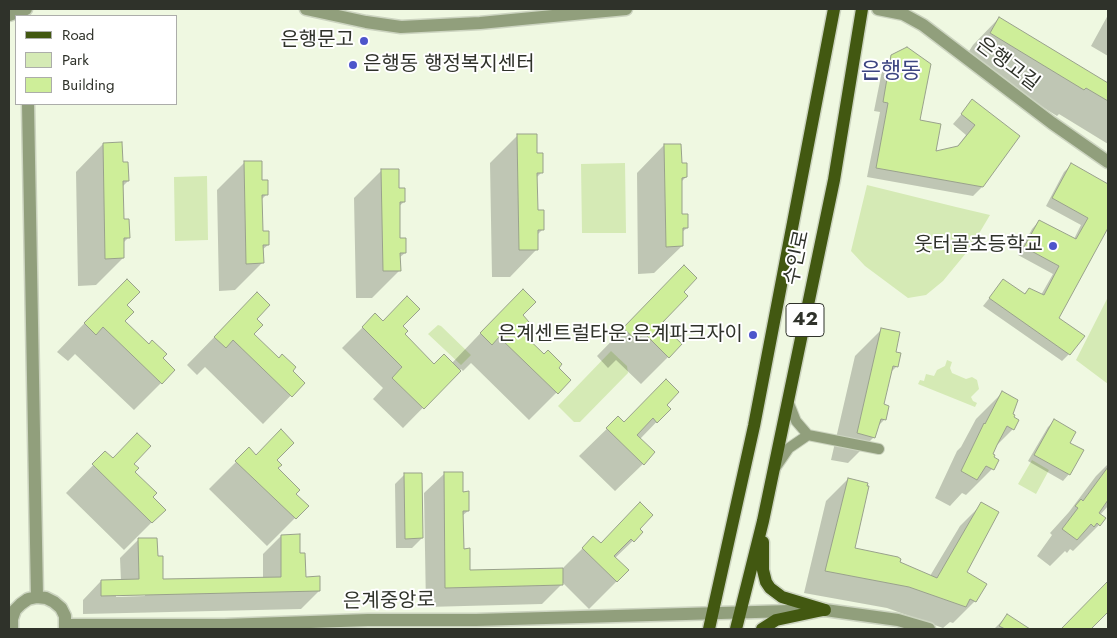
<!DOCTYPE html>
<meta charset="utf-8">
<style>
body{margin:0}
#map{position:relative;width:1117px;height:638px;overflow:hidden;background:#eff8e1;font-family:Jost,sans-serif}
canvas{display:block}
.frame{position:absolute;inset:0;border:10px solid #2f322a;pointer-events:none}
.legend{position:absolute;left:15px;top:15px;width:162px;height:90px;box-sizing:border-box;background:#fff;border:1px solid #acadaa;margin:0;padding:6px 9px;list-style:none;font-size:15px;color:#2f322a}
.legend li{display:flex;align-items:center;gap:10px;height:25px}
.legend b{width:25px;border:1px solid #acadaa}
</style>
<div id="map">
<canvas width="1117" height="638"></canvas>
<div class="frame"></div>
<ul class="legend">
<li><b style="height:6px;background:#425811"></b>Road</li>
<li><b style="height:14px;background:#d5eab5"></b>Park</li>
<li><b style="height:14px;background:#ceee99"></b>Building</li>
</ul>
</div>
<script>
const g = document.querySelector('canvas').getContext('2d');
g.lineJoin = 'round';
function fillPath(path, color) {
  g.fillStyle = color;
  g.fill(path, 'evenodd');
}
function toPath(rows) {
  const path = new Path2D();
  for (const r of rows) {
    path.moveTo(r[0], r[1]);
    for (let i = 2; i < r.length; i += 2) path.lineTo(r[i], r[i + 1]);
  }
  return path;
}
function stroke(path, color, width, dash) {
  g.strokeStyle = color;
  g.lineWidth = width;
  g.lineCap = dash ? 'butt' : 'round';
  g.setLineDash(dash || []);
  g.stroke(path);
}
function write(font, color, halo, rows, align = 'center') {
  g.font = font + ' Jost,"Noto Sans KR",sans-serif';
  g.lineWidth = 4;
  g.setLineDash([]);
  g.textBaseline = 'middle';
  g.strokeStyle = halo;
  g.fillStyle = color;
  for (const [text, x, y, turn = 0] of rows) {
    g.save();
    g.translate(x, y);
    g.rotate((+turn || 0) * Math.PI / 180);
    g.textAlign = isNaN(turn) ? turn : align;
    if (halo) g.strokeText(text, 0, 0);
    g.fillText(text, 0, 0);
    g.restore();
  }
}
fillPath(toPath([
 [625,163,626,233,582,233,581,164],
 [207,176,208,240,175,241,174,177],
 [867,185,956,207,990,215,971,247,943,281,926,295,908,298,865,266,851,251],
 [1108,297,1108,384,1076,360],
 [438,325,441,326,471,355,461,365,428,334],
 [611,351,627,366,628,373,580,422,574,422,558,406],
 [947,360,952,362,950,368,952,373,966,379,972,377,977,380,979,389,971,397,973,401,977,403,975,407,918,384,920,380,924,381,926,374,934,376,937,370,945,366],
 [1032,460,1049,470,1036,494,1018,484]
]), '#d5eab5');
fillPath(toPath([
 [1108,15,1108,56,1091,46],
 [999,18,1106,83,1108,81,1108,144,1059,114,1057,116,964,59,973,45],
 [892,56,919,121,934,153,956,148,966,135,953,124,973,101,982,187,973,196,867,177,880,112,874,111,883,66],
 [518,135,536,155,542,172,536,178,537,212,543,229,537,235,537,249,510,277,492,277,490,163],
 [103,144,128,181,122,187,122,220,128,238,123,243,123,258,96,285,78,286,76,172],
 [664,145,680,164,686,177,681,182,681,215,687,228,681,233,682,246,654,273,638,274,637,173],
 [245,162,261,181,267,194,261,200,262,232,268,245,262,250,262,263,235,290,219,291,217,190],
 [1071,165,1108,186,1108,225,1057,318,1069,354,1062,361,983,306,1003,281,1023,295,1029,289,1041,295,1053,274,1018,255,1032,229,1039,221,1074,239,1081,225,1046,206,1064,172],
 [382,170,398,189,404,202,398,207,399,240,405,253,399,258,399,271,372,298,356,298,354,198],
 [682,292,659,324,681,344,641,384,616,360,608,368,597,356,657,294],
 [126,305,123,321,161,358,161,383,134,410,75,354,68,361,57,352,99,308],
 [375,315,382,322,402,326,403,334,434,365,452,363,495,318,522,315,519,331,569,380,529,420,471,363,463,371,461,369,403,428,373,399,383,388,342,348],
 [229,322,253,334,303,383,263,424,205,367,197,375,187,365],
 [882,329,895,353,897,366,890,373,882,405,885,419,878,426,874,437,848,463,831,460,855,356],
 [1002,393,1012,415,1013,429,994,448,991,454,992,469,966,495,962,493,950,506,935,498,957,451,961,447,976,419],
 [665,405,669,409,640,439,643,464,615,491,579,456,618,418,624,424],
 [1054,421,1069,443,1069,474,1063,481,1028,461,1048,427],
 [249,449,256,456,275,460,277,468,295,494,307,506,267,546,209,489],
 [105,453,113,460,132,464,133,472,151,497,164,510,124,550,66,493],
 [1108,464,1108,506,1100,515,1099,525,1073,551,1070,549,1067,553,1065,551,1050,566,1037,556,1052,535,1050,533,1069,512,1096,476],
 [405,474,422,538,412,548,396,548,395,484],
 [444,474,462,493,468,511,462,516,463,550,469,571,562,569,593,538,600,545,638,529,642,532,615,558,628,570,589,609,563,583,542,604,426,607,424,493],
 [848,479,853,549,899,563,930,576,960,526,982,504,965,572,975,601,953,623,950,622,943,628,887,608,804,593,826,501],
 [281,536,299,554,304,578,319,591,301,609,83,614,83,600,101,581,121,581,120,558,139,539,162,580,263,579,263,554],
 [116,594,145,594,145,596,116,597],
 [1106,586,1108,588,1108,610,1089,629,1061,629],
 [1007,616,1027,629,994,629]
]), '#0003');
const building = toPath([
 [999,17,1108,83,1108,101,1086,88,1084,90,990,33,999,17],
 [907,47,931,64,920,120,941,124,936,151,958,146,975,125,961,114,972,99,1020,136,983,187,876,168,888,103,883,102,891,55,907,47],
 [517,134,537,134,537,153,543,153,543,173,537,173,538,210,544,210,544,230,538,230,538,250,519,250,517,134],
 [122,142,123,162,128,162,129,181,123,181,124,219,129,219,130,238,124,238,124,258,105,259,103,143,122,142],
 [664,144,681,144,682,163,687,163,687,177,682,178,682,214,688,214,688,228,683,228,683,246,666,247,664,144],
 [244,161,262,161,262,180,268,180,268,195,262,195,263,231,269,231,269,245,263,245,264,263,246,264,244,161],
 [1071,163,1108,184,1108,228,1059,318,1085,336,1070,355,989,298,1003,279,1025,294,1029,288,1044,295,1059,266,1024,247,1039,220,1076,239,1088,218,1052,198,1071,163],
 [381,169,399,169,399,188,405,188,405,202,400,202,400,238,406,238,406,253,400,253,401,271,383,271,381,169],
 [684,265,697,278,684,292,688,296,661,324,682,344,669,358,644,333,637,341,623,328,684,265],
 [127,279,140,292,127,305,134,312,125,321,149,344,152,340,167,354,163,358,175,370,162,384,103,327,96,335,84,323,127,279],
 [523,289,536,302,523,315,529,322,520,331,544,354,548,350,562,364,559,368,571,380,558,394,499,337,492,345,480,333,523,289],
 [257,292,270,305,257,319,263,325,254,334,279,358,282,354,296,367,293,371,305,383,292,397,233,340,226,348,214,337,257,292],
 [407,296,420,309,403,326,408,331,405,334,434,364,444,354,461,371,424,409,392,378,402,367,362,327,375,313,383,321,407,296],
 [881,328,900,332,896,352,901,353,898,367,893,366,884,404,889,406,886,420,881,419,875,438,857,433,881,328],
 [666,379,679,392,667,405,671,409,657,423,653,418,637,435,655,452,644,465,606,428,618,416,624,422,666,379],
 [1002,391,1018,400,1013,414,1015,415,1014,417,1019,420,1014,430,1007,426,997,445,993,454,995,455,994,457,999,460,994,470,986,466,977,480,961,471,984,423,985,424,1002,391],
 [1054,419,1076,432,1070,443,1084,450,1070,475,1034,455,1054,419],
 [281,429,294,443,277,460,282,465,278,468,300,490,296,494,309,506,296,519,235,461,249,447,256,455,281,429],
 [137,433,151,446,134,464,139,468,135,472,157,493,153,497,166,510,152,523,92,464,105,451,113,458,137,433],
 [1108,467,1108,500,1099,513,1106,518,1100,526,1097,523,1094,527,1091,524,1077,540,1062,529,1078,508,1075,506,1081,499,1083,501,1108,467],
 [444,472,463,472,463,492,469,491,469,511,463,511,464,549,470,548,470,570,563,568,563,585,445,588,444,472],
 [404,473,422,473,423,538,405,539,404,473],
 [848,478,868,483,867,486,869,486,855,548,898,557,901,559,900,562,937,578,981,502,999,512,967,572,987,584,976,602,970,599,966,607,909,587,825,571,848,478],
 [640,502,653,515,640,529,643,532,634,542,631,539,614,556,629,570,617,582,582,548,593,536,601,543,640,502],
 [300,534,300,553,305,553,306,577,320,576,320,591,101,596,101,580,139,579,138,538,157,538,158,556,163,556,163,579,281,577,281,535,300,534],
 [1108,581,1108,612,1091,629,1061,629,1108,581],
 [1007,614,1030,629,1005,629,999,626,1007,614]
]);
fillPath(building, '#ceee99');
stroke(building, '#99a18c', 1);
const minor = toPath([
 [788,401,796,421,808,435,879,449],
 [776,467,789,448,808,435]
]);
const tertiary = toPath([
 [306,9,366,22,401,27,480,23,626,9],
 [878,9,903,14,923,25,1052,123,1108,162],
 [9,15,26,9],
 [28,104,37,597],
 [66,625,224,625,368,620,476,620,825,610,898,620,929,629],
 [12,629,12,619,15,610,21,604,28,599,37,597,46,598,54,602,61,608,65,616,65,629]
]);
const primary = toPath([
 [763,542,763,570,766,582,770,588,782,597,825,610],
 [709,629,754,426,834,9],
 [736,629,763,521,834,180,862,9],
 [762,629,776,620,823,610]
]);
stroke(minor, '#ccd4c0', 12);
stroke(tertiary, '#ccd4c0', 15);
stroke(primary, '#ccd4c0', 15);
stroke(minor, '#919f7c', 10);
stroke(tertiary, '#919f7c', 12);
stroke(primary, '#425811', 12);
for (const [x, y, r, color] of [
 [364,41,5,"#4d55cb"],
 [353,65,5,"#4d55cb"],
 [1053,246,5,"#4d55cb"],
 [753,335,5,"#4d55cb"]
]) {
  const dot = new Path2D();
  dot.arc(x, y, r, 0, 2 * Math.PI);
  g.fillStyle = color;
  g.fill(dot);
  stroke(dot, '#fff', 2);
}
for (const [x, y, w] of [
 [805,320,38]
]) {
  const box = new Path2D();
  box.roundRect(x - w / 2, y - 16.5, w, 33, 4);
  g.fillStyle = '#fff';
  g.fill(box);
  stroke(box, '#2f322a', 1);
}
write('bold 19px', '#2f322a', null, [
 ["42",805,320]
]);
write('20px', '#2f322a', '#fff', [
 ["은행문고",354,41],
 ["은행동 행정복지센터",363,65,"left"],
 ["웃터골초등학교",1043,246],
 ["은계센트럴타운.은계파크자이",743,335]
], 'right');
write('20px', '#2f322a', '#fff', [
 ["은행고길",1007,65,37],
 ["수인로",798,258,-78],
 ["은계중앙로",389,602,-1]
]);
write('22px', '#3c4581', '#fff', [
 ["은행동",891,73]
]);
</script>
